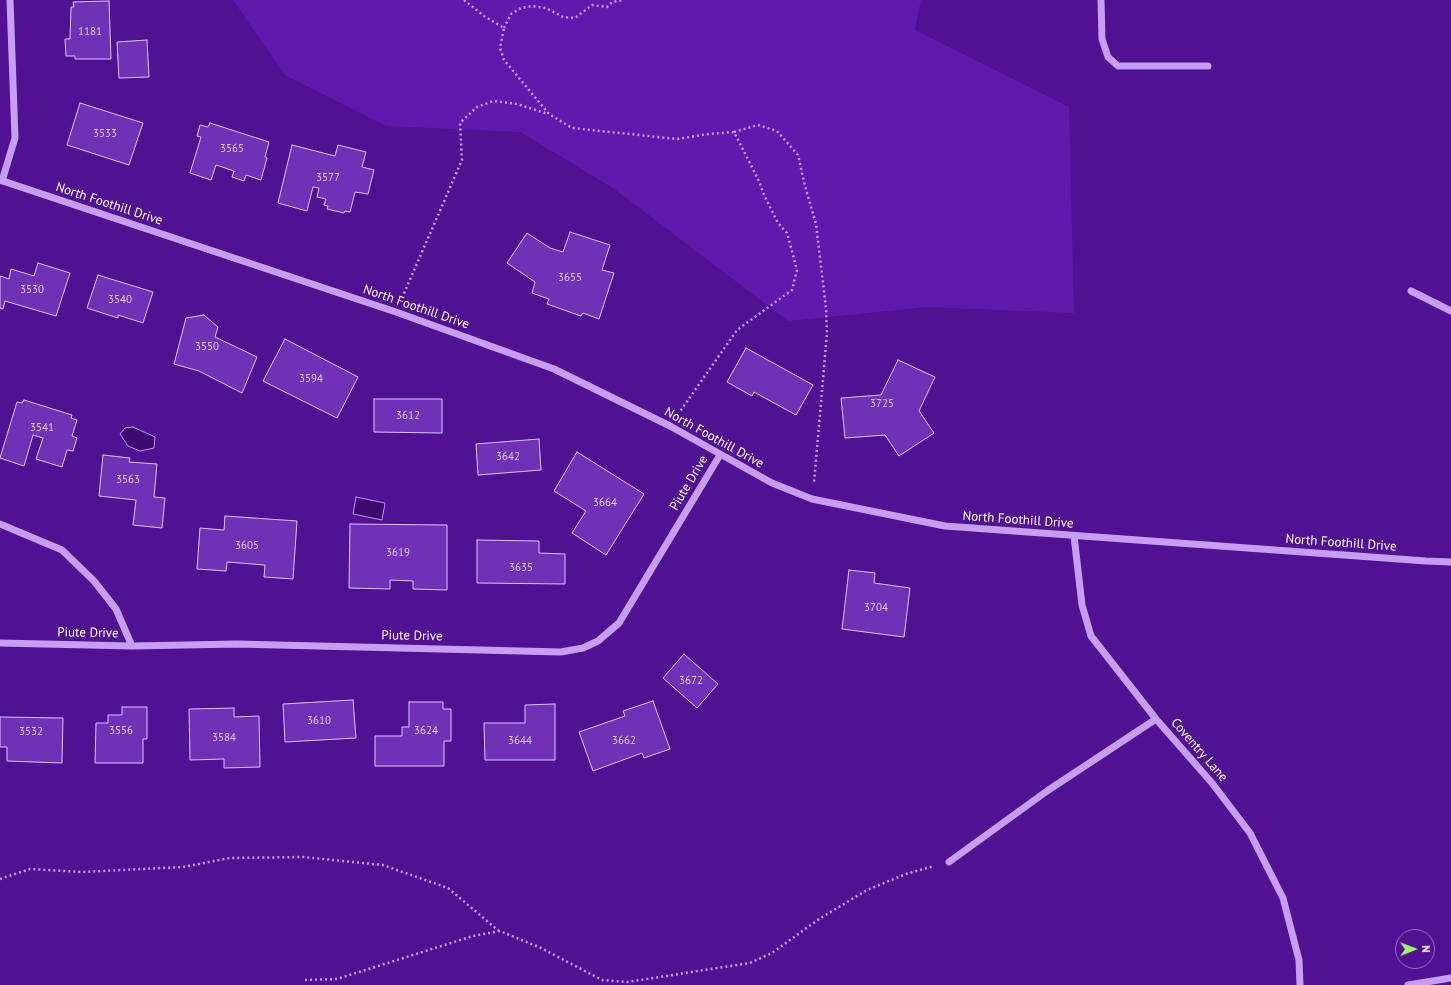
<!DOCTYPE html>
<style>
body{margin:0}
#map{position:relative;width:1451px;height:985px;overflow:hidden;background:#501292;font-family:"PT Sans",sans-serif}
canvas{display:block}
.north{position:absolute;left:1395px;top:929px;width:40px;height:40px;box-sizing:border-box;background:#501292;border:1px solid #9671be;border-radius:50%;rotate:89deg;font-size:11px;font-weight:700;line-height:16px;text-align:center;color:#fff}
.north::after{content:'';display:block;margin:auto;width:14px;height:18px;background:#99ff5f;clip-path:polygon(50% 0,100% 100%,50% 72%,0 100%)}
</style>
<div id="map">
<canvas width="1451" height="985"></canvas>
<div class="north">N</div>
</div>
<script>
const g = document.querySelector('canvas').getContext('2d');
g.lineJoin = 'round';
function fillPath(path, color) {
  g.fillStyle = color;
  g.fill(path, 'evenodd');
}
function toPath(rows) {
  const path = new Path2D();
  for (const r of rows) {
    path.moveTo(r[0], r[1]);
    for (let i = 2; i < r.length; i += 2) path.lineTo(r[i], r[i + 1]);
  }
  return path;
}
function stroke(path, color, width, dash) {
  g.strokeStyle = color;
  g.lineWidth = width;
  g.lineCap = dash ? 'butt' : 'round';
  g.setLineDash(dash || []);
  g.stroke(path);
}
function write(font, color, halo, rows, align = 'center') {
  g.font = font + ' "PT Sans",sans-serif';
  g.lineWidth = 3;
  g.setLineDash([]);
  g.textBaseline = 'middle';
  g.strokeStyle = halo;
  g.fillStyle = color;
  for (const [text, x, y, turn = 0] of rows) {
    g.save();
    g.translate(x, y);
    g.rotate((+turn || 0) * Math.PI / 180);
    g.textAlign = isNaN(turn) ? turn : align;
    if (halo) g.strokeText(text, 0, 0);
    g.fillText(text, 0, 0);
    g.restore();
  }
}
fillPath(toPath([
 [233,0,921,0,915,30,1069,107,1074,313,927,307,788,321,613,188,520,132,386,126,285,75]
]), '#5f19ac');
const water = toPath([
 [133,427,155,437,154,448,140,451,128,446,120,434,125,428,133,427],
 [356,497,385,503,382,520,353,514,356,497]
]);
fillPath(water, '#3c0b6e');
stroke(water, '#bf90f6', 1);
const building = toPath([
 [109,1,111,59,75,59,75,56,66,56,65,39,70,39,71,7,74,7,73,2,109,1],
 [147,40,149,77,119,78,117,42,147,40],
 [80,103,143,123,129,165,67,145,80,103],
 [210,123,269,142,265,157,267,158,261,180,246,175,244,181,232,177,234,171,216,165,211,180,190,173,201,137,197,136,200,125,208,127,210,123],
 [292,145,335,156,338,145,366,152,362,167,374,170,368,194,355,192,350,212,345,211,344,213,327,209,328,206,324,205,326,199,317,197,319,188,313,187,307,211,278,203,292,145],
 [570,232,610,245,602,270,614,273,599,319,583,313,581,316,547,304,549,299,532,293,535,282,507,263,527,233,550,248,563,252,570,232],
 [38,263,70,273,56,316,5,301,3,309,0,308,0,276,9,279,11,269,34,276,38,263],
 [98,275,153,292,143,323,118,315,118,318,87,308,98,275],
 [204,315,218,327,215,337,257,357,242,393,199,371,174,364,186,318,204,315],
 [285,339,358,377,337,418,263,381,285,339],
 [746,348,813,385,796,415,754,392,752,396,727,382,746,348],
 [898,360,935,377,919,411,934,433,899,456,885,435,845,438,841,398,881,395,898,360],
 [374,399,442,399,442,433,374,432,374,399],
 [24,400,72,415,71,418,77,420,72,436,77,438,73,451,67,450,62,467,36,459,43,438,33,435,24,466,0,458,17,402,22,403,24,400],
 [539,439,541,470,478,475,476,444,539,439],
 [577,452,644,494,606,555,572,533,586,511,554,491,577,452],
 [103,455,130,458,129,462,157,464,154,497,165,498,162,528,133,525,136,500,99,496,103,455],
 [225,516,297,521,293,579,264,577,265,565,227,562,226,571,197,569,200,528,224,530,225,516],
 [350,524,447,525,447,590,413,589,413,581,390,580,390,589,349,588,350,524],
 [477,540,539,541,539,553,565,554,565,584,477,583,477,540],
 [849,570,875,573,874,583,910,588,904,637,842,629,849,570],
 [684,654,718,684,697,708,663,678,684,654],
 [353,700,356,738,285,742,283,704,353,700],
 [653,701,670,749,644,758,642,753,593,771,579,732,625,716,623,711,653,701],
 [409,702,443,702,443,709,451,709,451,741,444,741,444,766,375,766,375,736,402,736,402,727,409,727,409,702],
 [555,704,555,760,485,760,484,723,525,723,525,705,555,704],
 [122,707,147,707,147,739,143,739,143,763,95,763,96,723,108,723,108,715,122,715,122,707],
 [234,708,234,717,259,716,260,767,224,768,224,759,190,760,189,709,234,708],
 [0,717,63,718,62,763,7,761,7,747,0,747,0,717]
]);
fillPath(building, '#7131b7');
stroke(building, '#e0c5fd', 1);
stroke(toPath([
 [464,0,484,16,504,28,500,48,504,60,549,114,572,128,677,139,709,134,734,132,759,181,764,195,778,223,787,233,797,270,792,290,737,330,679,413],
 [504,28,511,14,521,8,532,6,546,8,563,17,575,18,592,5,607,7,612,2,624,0],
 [734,132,758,125,777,131,798,155,805,186,816,224,826,308,827,333,814,483],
 [402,298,462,160,460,123,477,107,493,101,517,104,548,114],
 [0,879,30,869,81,872,183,867,230,858,303,857,383,865,448,888,499,931],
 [305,980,337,979,473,936,500,931,541,948,602,980,627,982,750,963,772,953,819,919,867,890,906,874,934,866]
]), '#c69ef2', 2.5, [2, 3]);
stroke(toPath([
 [1101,0,1102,39,1108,57,1118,66,1208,66],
 [0,180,396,312,554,369,670,426,772,483,812,499,945,526,1426,561,1451,562],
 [2,181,15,138,10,0],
 [1411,291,1451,311],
 [0,524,62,550,94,581,116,609,132,646],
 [1074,536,1082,605,1091,636,1156,719,1212,783,1250,833,1283,898,1299,960,1300,985],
 [0,643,132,646,237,644,561,652,583,648,598,641,619,623,720,455],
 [949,862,1047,791,1156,719],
 [1408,985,1451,978]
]), '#c69ef2', 7);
write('11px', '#dccced', null, [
 ["1181",90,32],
 ["3533",105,134],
 ["3565",232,149],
 ["3577",328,178],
 ["3655",570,278],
 ["3530",32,290],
 ["3540",120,300],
 ["3550",207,347],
 ["3594",311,379],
 ["3725",882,404],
 ["3612",408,416],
 ["3541",42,428],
 ["3642",508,457],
 ["3563",128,480],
 ["3664",605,503],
 ["3605",247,546],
 ["3619",398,553],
 ["3635",521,568],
 ["3704",876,608],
 ["3672",691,681],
 ["3610",319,721],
 ["3556",121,731],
 ["3624",426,731],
 ["3532",31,732],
 ["3584",224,738],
 ["3644",520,741],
 ["3662",624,741]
]);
write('13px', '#fff', '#501292', [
 ["North Foothill Drive",109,204,18],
 ["North Foothill Drive",416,307,19],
 ["North Foothill Drive",714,438,29],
 ["Piute Drive",689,483,-59],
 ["North Foothill Drive",1018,520,4],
 ["North Foothill Drive",1341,543,4],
 ["Piute Drive",88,633,1],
 ["Piute Drive",412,636,1],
 ["Coventry Lane",1199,750,49]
]);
</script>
